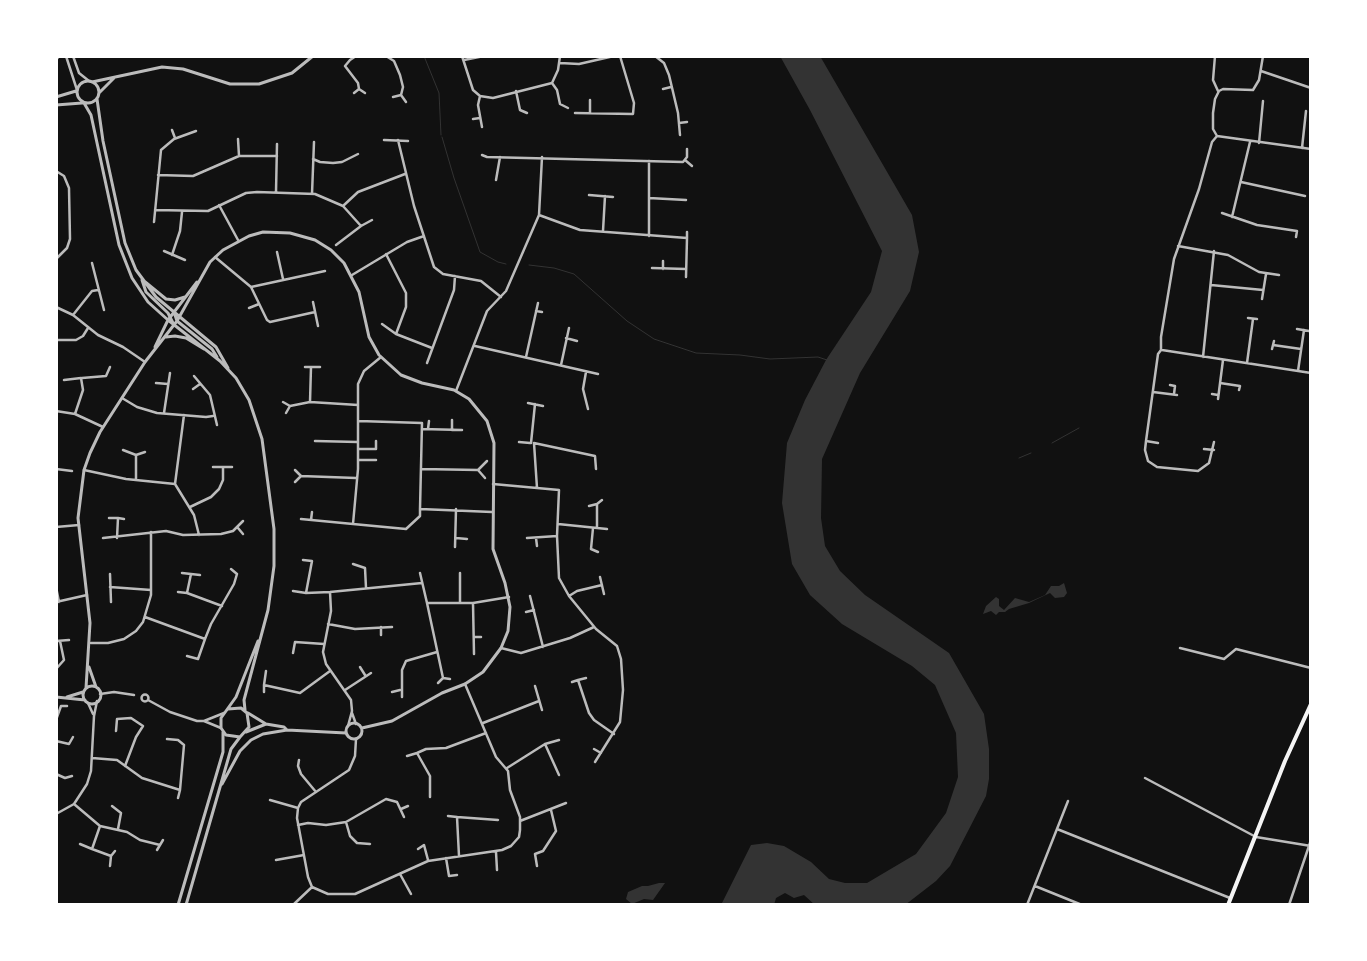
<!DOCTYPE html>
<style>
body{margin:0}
#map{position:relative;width:1367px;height:961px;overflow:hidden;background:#111;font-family:"IBM Plex Serif",serif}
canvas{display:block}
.frame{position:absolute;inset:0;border:58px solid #fff;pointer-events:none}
</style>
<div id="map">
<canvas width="1367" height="961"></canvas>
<div class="frame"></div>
</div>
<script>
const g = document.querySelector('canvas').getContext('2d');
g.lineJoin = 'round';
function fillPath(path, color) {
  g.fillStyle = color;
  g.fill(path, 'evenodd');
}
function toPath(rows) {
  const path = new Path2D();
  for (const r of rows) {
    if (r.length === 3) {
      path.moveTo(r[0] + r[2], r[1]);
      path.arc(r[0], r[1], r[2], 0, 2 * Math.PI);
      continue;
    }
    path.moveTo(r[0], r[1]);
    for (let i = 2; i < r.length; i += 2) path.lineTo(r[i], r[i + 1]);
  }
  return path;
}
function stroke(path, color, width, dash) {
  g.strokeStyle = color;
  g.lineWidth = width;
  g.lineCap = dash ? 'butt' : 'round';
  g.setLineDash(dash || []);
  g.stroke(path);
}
fillPath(toPath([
 [780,56,820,56,912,215,919,252,910,291,860,373,822,459,821,518,825,546,840,571,865,595,949,653,984,714,989,749,989,779,986,796,950,866,936,881,905,905,815,905,804,895,794,898,785,893,776,898,774,905,721,905,751,845,767,843,784,846,811,862,829,879,845,883,867,883,916,854,946,813,958,777,956,733,935,685,912,666,842,624,810,595,792,564,782,503,787,443,805,400,826,360,871,292,882,251,810,110],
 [1064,583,1067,593,1064,597,1055,598,1050,593,1029,603,1009,609,1005,612,999,612,996,615,991,611,983,614,986,606,996,597,999,599,999,606,1004,610,1015,598,1029,602,1045,595,1051,586,1059,586],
 [659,883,665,883,653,900,644,899,632,904,626,899,628,892,642,886,648,886]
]), '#333');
stroke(toPath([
 [424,56,439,93,441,135],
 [442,137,454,178,480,252,498,262,506,264],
 [529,265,554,268,574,274,627,321,654,339,696,353,740,355,770,359,818,357,827,360],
 [1052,443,1079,428],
 [1019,458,1031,453]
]), '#333', 1);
stroke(toPath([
 [66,56,77,90],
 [73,56,79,73,89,81],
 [356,56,350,60,345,66,358,83,359,89,365,93],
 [386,56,394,61,400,75,403,87,401,95,406,102],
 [462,56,473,90,480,96,493,98,552,83,558,70,560,56],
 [655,56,664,63,669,75,678,113,680,135],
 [1215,56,1213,80,1218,91],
 [56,60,59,56],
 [464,60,484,56],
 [560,63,579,64,614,56],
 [1261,71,1311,88],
 [552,83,557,90,560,104,568,108],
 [663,89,671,87],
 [516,91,520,110,527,113],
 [354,93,359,89],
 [480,96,478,105,482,127],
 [393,97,401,95],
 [575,113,633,114,634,103,620,56],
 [590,113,590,100],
 [473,119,480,118],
 [679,123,687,122],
 [172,130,175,138],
 [56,133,56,138],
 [1217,136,1213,129,1213,113,1215,99,1219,91,1223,89,1253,90,1259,80,1263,56],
 [1217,136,1311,149],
 [238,139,239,156],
 [384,140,408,141],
 [398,140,414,206,434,267,443,274,481,281,501,297],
 [1259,143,1263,101],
 [1302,148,1306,111],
 [482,155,487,157,683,162,687,157,687,149],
 [313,159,320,162,333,163,342,162,358,154],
 [685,160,692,166],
 [56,171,64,176,69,188,70,239,67,248,56,259],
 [158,175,193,176,239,156,277,156],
 [496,180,500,157],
 [1241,182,1305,196],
 [276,192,277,144],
 [312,194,314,142],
 [589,195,613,197],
 [649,198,686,200],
 [219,205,238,240],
 [343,206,358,192,405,174],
 [155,210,208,211,246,193,257,192,315,194,343,206,361,226,336,245],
 [1222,213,1257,225,1297,231,1296,237],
 [539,215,580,230,687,238,686,277],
 [1232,217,1250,142],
 [154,222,161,150,174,139,196,131],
 [361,226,372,220],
 [603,231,605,196],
 [687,232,687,238],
 [649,236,649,161],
 [1178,246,1228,255,1259,272,1279,275],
 [164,251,185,260],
 [277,252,283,279],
 [386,254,406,293,406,307,396,334],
 [172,255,180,231,182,212],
 [215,257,251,287,267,320,270,322,315,312],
 [92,263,104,310],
 [652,268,686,269],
 [663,269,663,261],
 [352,275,407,242,424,236],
 [1211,285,1263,290],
 [251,287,325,271],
 [1262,299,1266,274],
 [313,302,318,326],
 [56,307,73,315,98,335,123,347,145,362],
 [249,308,259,304],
 [536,311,542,312],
 [73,315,92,291,98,290],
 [1248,318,1257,319],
 [382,324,396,334,432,348],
 [1297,329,1309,331],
 [566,338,577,341],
 [56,340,76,340,83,336,88,328],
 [1273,345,1301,349],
 [475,346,598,374],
 [1272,349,1274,341],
 [1161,350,1161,337,1174,259,1199,189,1212,142,1217,136],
 [1161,350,1158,354,1146,441,1145,450,1148,461,1157,467,1198,471,1209,463,1214,442],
 [1162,350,1311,373],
 [381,357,364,371,358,384,358,469,353,524,406,529,420,516,420,509,492,512],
 [526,357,538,303],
 [1203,357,1214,251],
 [427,363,454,290,455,276],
 [1247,363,1253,319],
 [561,365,569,328],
 [305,367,320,367],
 [1298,371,1304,330],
 [586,372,583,389,588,409],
 [194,376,210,395,217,425],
 [82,378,106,376,110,367],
 [64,380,81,378,83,390,75,414],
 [156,383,168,384],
 [1220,383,1240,386,1239,390],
 [1170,385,1175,386,1174,394],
 [193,389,200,384],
 [456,391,487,311,506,291,539,215,542,157],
 [1153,392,1177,395],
 [1212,394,1218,395],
 [122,398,137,407,157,413,206,417,213,416],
 [1218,399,1223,360],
 [283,402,290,406,286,413],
 [310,402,311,367],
 [528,403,543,406],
 [290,406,310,402,358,405],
 [56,411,75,414,103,427],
 [164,413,170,373],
 [184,415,175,484,194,515,199,535],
 [452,420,452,430],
 [359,421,422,423,420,509],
 [422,429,462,430],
 [428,429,429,421],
 [315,441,358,442],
 [1146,441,1158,443],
 [519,442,530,443],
 [531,443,535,404],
 [358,449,376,449,376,441],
 [1204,449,1214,450],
 [123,450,136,455],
 [358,460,376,460],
 [213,467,223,467],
 [56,469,72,471],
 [421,469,478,470,487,461],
 [84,470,126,479,175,484],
 [295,470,301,476],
 [478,470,485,478],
 [136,480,136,455,145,452],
 [295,482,301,476,356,478],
 [493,484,559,490,557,536,559,578,569,596,596,629,617,646,621,659,623,690,620,722,595,762],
 [537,488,534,443,595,456,596,469],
 [589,506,597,504],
 [190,507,211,497,219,489,223,480,223,467,232,467],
 [109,518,118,518],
 [301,519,353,524],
 [311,520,312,512],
 [558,524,607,529],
 [56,527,79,525],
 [238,528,243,534],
 [593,528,591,549,598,552],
 [597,528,597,504,602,500],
 [103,538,166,531,183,535,221,534,233,531,243,521],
 [117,538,118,518,124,519],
 [456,538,467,539],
 [527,538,557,536],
 [536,538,537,546],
 [455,547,456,509],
 [303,560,312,561,306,593],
 [353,564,365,568,366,588],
 [182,573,191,574],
 [420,573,427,603,473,603,509,597],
 [460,573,460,602],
 [110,574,111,602],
 [600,577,604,594],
 [56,587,59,602],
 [110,587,151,590],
 [293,591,306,593,330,592,422,583],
 [178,592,187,593,222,606],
 [330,592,331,611,323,652,326,664,351,700,352,711,348,726],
 [187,593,191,574,200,575],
 [530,596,543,647],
 [569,596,577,591,602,585],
 [56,602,87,595],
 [427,603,443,678,438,683],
 [473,603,474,654],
 [526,612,534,610],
 [145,617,205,639,211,624,234,584,237,574,231,569],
 [328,624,355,629,392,627],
 [381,635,381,627],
 [474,637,481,637],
 [56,641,69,640],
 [91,643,108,643,124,639,136,631,143,622,151,595,151,532],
 [501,648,521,653,570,638,594,627],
 [1180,648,1224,659,1236,649,1311,668],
 [293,653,295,642,324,644],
 [187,656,198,659,205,639],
 [360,667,365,675],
 [56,669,64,660,60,641],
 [266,671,264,685,300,693,330,671],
 [443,678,450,679],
 [578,680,586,678],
 [572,682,578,680,589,713,594,720,614,734],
 [535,686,542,710],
 [345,690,371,673],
 [264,692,264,685],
 [392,692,400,690],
 [100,694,114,692,134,695],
 [145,698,3.5],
 [402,697,402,670,406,661,437,652],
 [148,700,170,712,197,721,204,721,224,713],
 [88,703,93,714],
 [352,713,356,724],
 [56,720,61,706,67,706],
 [204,721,221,728],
 [483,723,539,701],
 [116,731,117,719,131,718,143,726,136,737,125,766],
 [356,739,355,756,349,770,301,802,298,808,297,818,308,877,312,887,328,894,355,894,428,861,502,850,511,846,519,837,520,830,520,817,510,790,508,771,496,757,465,684],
 [56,741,69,744,73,737],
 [545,744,559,775],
 [594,749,601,753],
 [407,756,417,753],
 [92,758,117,760,142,778,180,790,184,745,178,740,167,739],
 [299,760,298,766,301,774,316,792],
 [507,768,545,744,559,740],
 [56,774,65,778,72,776],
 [1145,778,1256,837,1311,846],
 [430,797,430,776,417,753,426,749,446,748,486,733],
 [178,798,180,790],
 [270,800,298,808],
 [74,804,100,826,127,832,140,840,160,845,163,840],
 [112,806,121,813,118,829],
 [401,809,408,806],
 [56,814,74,804,87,784,91,771,94,716,97,701],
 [448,816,457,817,459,856],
 [457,817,498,820],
 [520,821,566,803],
 [346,822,350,836,357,843,370,844],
 [298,825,308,823,326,825,346,822,386,799,397,802,404,817],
 [100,826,92,849,111,856,110,866],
 [1057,829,1230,898],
 [80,844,92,849],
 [418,849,424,845,428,860],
 [157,850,160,845],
 [496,852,497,870],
 [111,856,115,851],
 [446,858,449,876,457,875],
 [276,860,304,855],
 [537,866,535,854,543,851,556,831,551,810],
 [400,874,411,894],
 [1035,886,1082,905],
 [293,905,312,887],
 [1027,905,1068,801],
 [1289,905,1311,840]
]), '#bcbcbc', 2.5);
stroke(toPath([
 [88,92,11],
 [92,82,162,67,183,69,230,84,259,84,292,73,313,56],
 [99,93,114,78],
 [56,97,76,91],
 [97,99,103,141,125,243,136,270,156,297,216,347,228,368],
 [84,103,91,115,119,245,132,278,148,302,168,320,220,361,236,378,249,400,262,439,274,529,274,566,268,610,244,700,245,710],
 [56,105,82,103],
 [142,280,146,292,168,313,174,325],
 [144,281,166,299,175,300,185,297],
 [174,312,177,321,212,349,217,357],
 [166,337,175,336,186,338,204,349],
 [155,347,168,320,197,282],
 [89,667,96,687],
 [92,695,9],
 [86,688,90,623,78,518,84,470,90,453,100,432,145,362,177,321,210,262,223,250,249,236,263,232,290,233,315,240,331,250,344,263,359,292,369,337,379,355,401,375,422,383,454,390,469,399,487,421,494,443,493,549,505,583,510,607,508,631,501,648,483,672,465,684,442,693,392,721,362,728],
 [56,697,85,700],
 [67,697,83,692],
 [228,709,241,708,247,713,249,727,240,737,226,735,221,728,221,718,236,697,258,641],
 [248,713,266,724,284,727,287,730,346,733],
 [354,731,8],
 [246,732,266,724],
 [222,784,240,751,251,740,263,734,287,730],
 [178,905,223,752,223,732],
 [186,905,231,749,240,737]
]), '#bcbcbc', 3);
stroke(toPath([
 [1228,905,1285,761,1311,704]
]), '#f5f5f5', 4);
</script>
